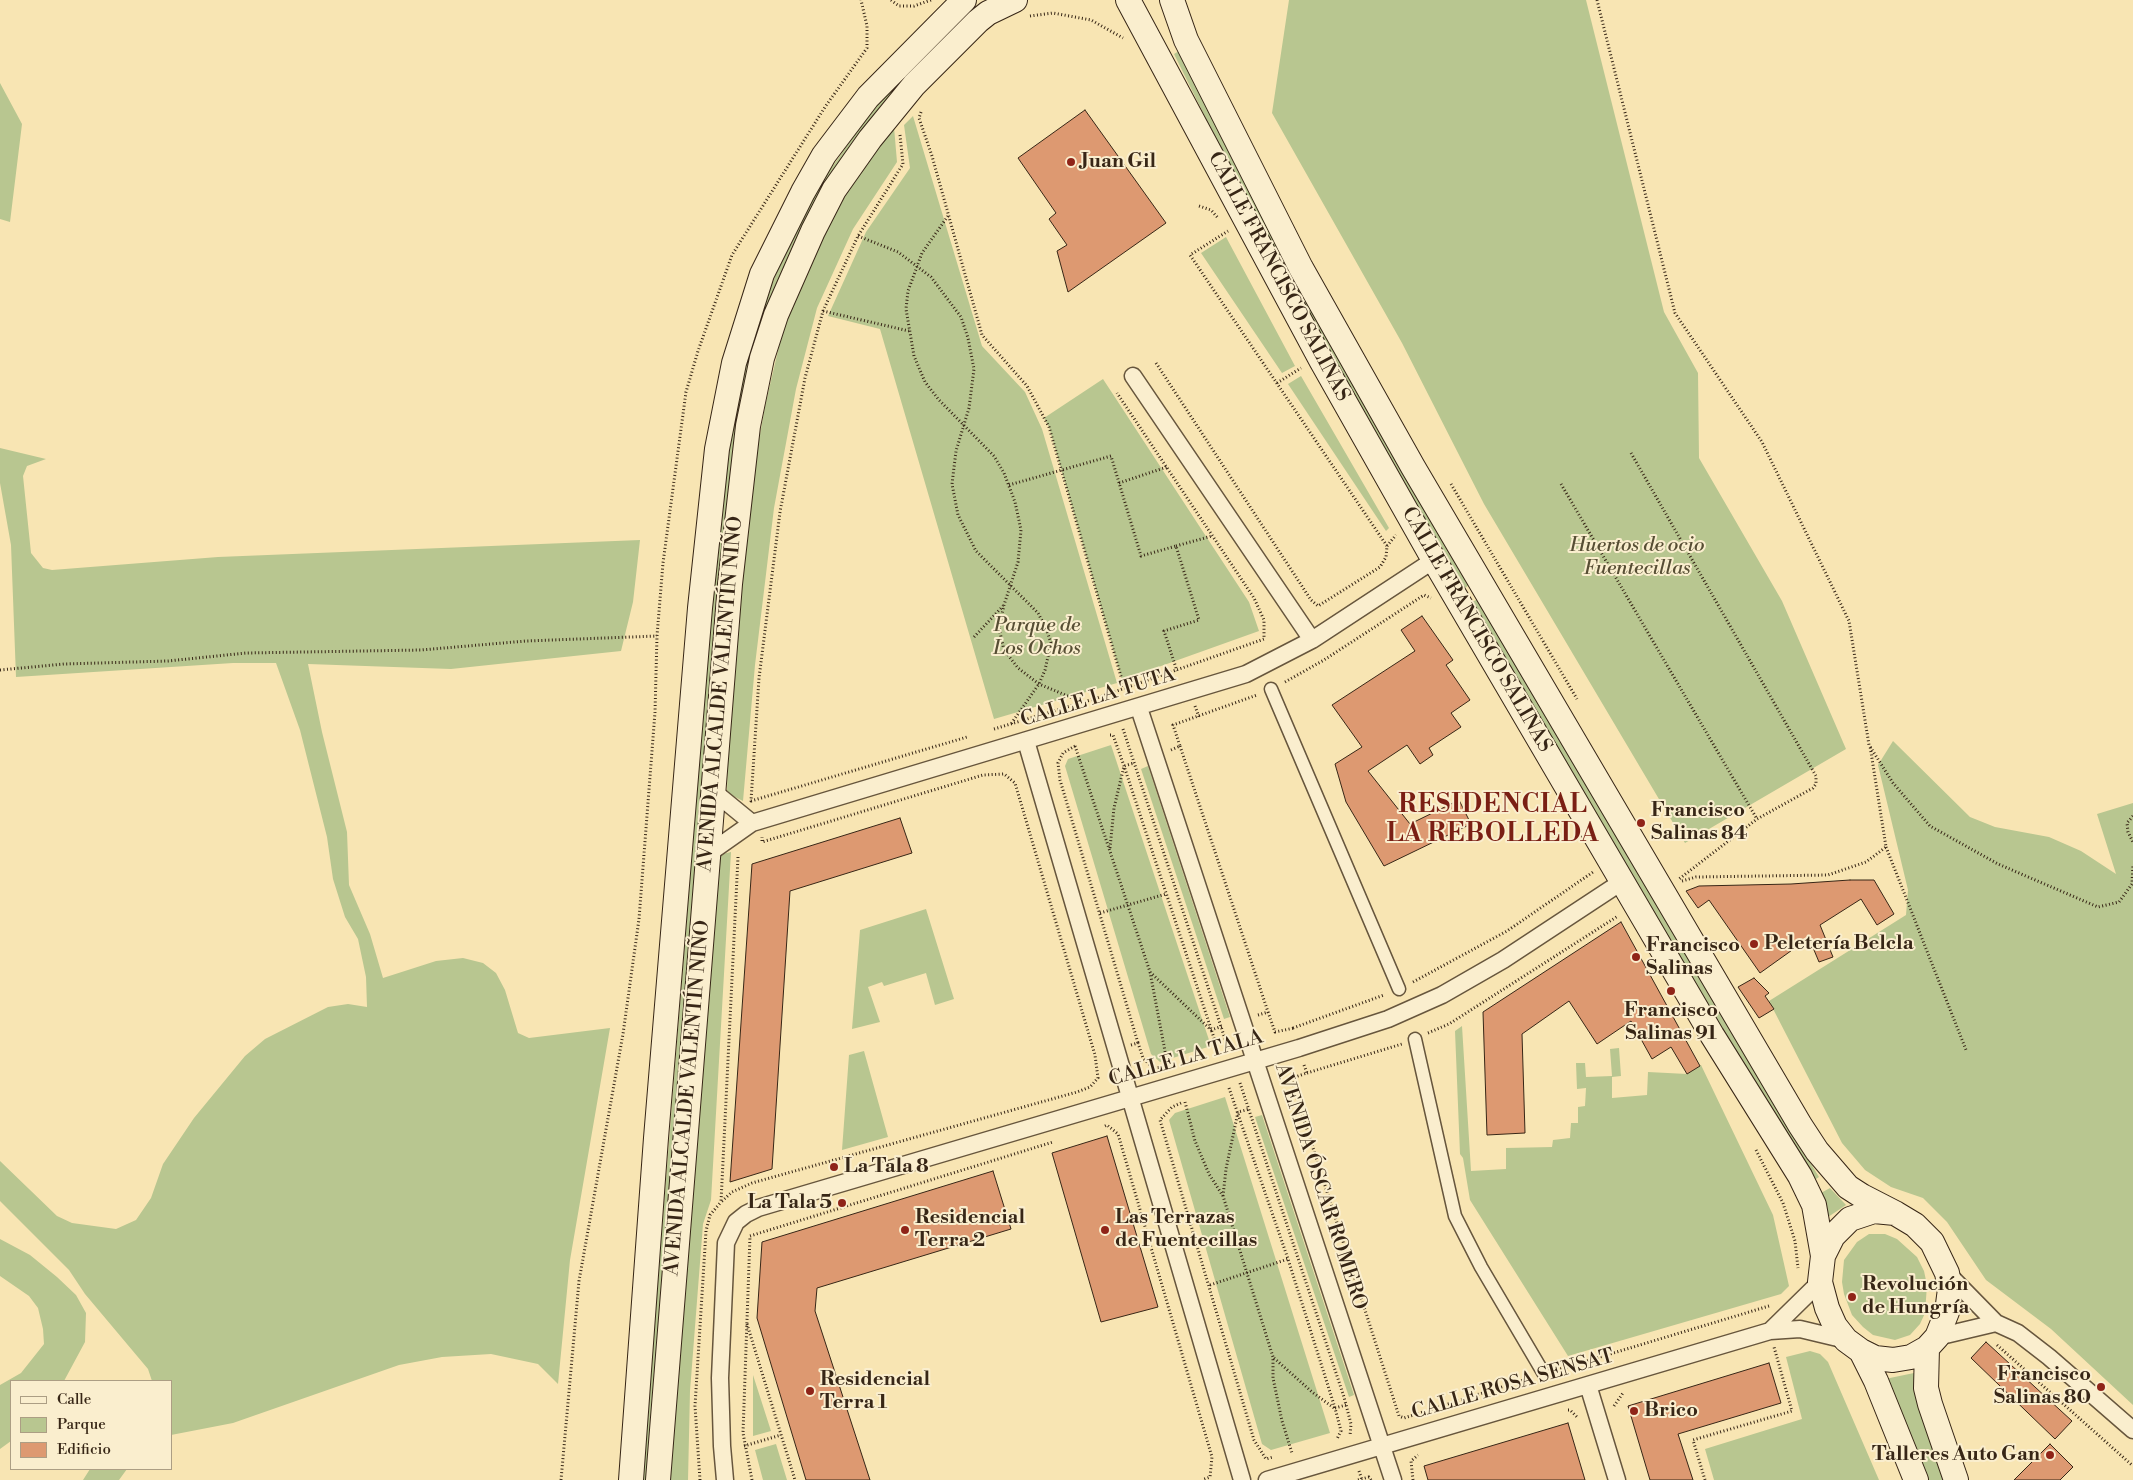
<!DOCTYPE html>
<meta charset="utf-8">
<style>
body{margin:0}
#map{position:relative;width:2133px;height:1480px;overflow:hidden;background:#f8e5b3;font-family:"Libre Bodoni",serif}
canvas{display:block}
.legend{position:absolute;left:10px;top:1380px;width:162px;height:90px;box-sizing:border-box;background:#faeece;border:1px solid #ac9e84;margin:0;padding:6px 9px;list-style:none;font-size:15px;color:#372616}
.legend li{display:flex;align-items:center;gap:10px;height:25px}
.legend b{width:25px;border:1px solid #ac9e84}
</style>
<div id="map">
<canvas width="2133" height="1480"></canvas>
<ul class="legend">
<li><b style="height:6px;background:#faeece"></b>Calle</li>
<li><b style="height:14px;background:#b8c690"></b>Parque</li>
<li><b style="height:14px;background:#dd9971"></b>Edificio</li>
</ul>
</div>
<script>
const g = document.querySelector('canvas').getContext('2d');
g.lineJoin = 'round';
function fillPath(path, color) {
  g.fillStyle = color;
  g.fill(path, 'evenodd');
}
function toPath(rows) {
  const path = new Path2D();
  for (const r of rows) {
    path.moveTo(r[0], r[1]);
    for (let i = 2; i < r.length; i += 2) path.lineTo(r[i], r[i + 1]);
  }
  return path;
}
function stroke(path, color, width, dash) {
  g.strokeStyle = color;
  g.lineWidth = width;
  g.lineCap = dash ? 'butt' : 'round';
  g.setLineDash(dash || []);
  g.stroke(path);
}
function write(font, color, halo, rows, align = 'center') {
  g.font = font + ' "Libre Bodoni",serif';
  g.lineWidth = 4;
  g.setLineDash([]);
  g.textBaseline = 'middle';
  g.strokeStyle = halo;
  g.fillStyle = color;
  for (const [text, x, y, turn = 0] of rows) {
    g.save();
    g.translate(x, y);
    g.rotate((+turn || 0) * Math.PI / 180);
    g.textAlign = isNaN(turn) ? turn : align;
    if (halo) g.strokeText(text, 0, 0);
    g.fillText(text, 0, 0);
    g.restore();
  }
}
fillPath(toPath([
 [1289,0,1586,0,1664,312,1698,373,1699,458,1782,601,1846,749,1685,843,1484,504,1402,343,1272,113],
 [965,13,970,18,895,89,859,134,813,208,794,245,761,328,648,1480,642,1480,709,641,727,462,740,384,767,296,790,241,823,180,872,110],
 [1179,51,1277,244,1469,585,1465,588,1354,397,1223,153,1174,54],
 [0,83,22,124,10,222,0,219],
 [913,116,982,346,1025,392,1042,429,1117,683,994,719,880,329,828,316,866,232,910,168,904,125],
 [894,127,897,162,853,229,817,308,796,389,774,508,755,665,743,801,727,793,728,746,745,539,754,468,765,406,781,338,806,269,830,222,863,166],
 [1226,237,1295,366,1282,373,1201,253],
 [1301,376,1389,528,1386,531,1288,384],
 [1103,379,1249,602,1259,631,1122,680,1049,427,1044,418],
 [0,448,46,459,27,466,23,476,31,553,43,568,52,570,218,557,640,540,633,602,621,651,451,669,308,664,322,732,347,832,349,885,370,934,383,978,436,961,463,958,483,963,496,973,505,990,518,1033,529,1038,610,1028,570,1260,558,1384,538,1364,491,1354,442,1357,399,1365,233,1423,171,1435,171,1381,152,1381,148,1369,85,1294,69,1270,0,1201,0,1161,57,1216,72,1223,116,1229,136,1220,151,1198,163,1164,194,1118,245,1056,265,1039,328,1007,348,1004,367,1007,366,977,358,939,345,917,333,879,327,837,300,730,276,663,233,663,16,677,11,545,0,483],
 [1478,599,1744,1054,1819,1177,1816,1179,1814,1180,1717,1021,1522,688,1472,602],
 [1893,741,1970,817,1995,827,2049,837,2081,851,2116,874,2097,814,2133,803,2133,1405,2051,1329,1986,1280,1947,1222,1923,1198,1891,1187,1865,1170,1842,1143,1769,1001,1906,915,1908,890,1878,765],
 [1111,745,1211,1046,1160,1062,1151,1054,1065,766,1068,759],
 [1148,766,1230,1017,1224,1019,1141,769],
 [731,852,711,1200,703,1224,690,1391,688,1480,668,1480,718,855],
 [926,909,954,999,935,1005,926,973,884,986,882,982,868,987,880,1022,852,1029,860,930],
 [1462,1026,1471,1171,1506,1169,1506,1148,1552,1147,1553,1140,1570,1138,1571,1123,1578,1123,1578,1107,1585,1106,1586,1088,1577,1089,1576,1063,1585,1063,1586,1077,1612,1076,1610,1049,1619,1048,1621,1076,1612,1077,1612,1098,1647,1095,1648,1072,1687,1074,1701,1065,1773,1215,1789,1286,1781,1294,1568,1356,1470,1200,1463,1158,1460,1154,1455,1031],
 [864,1051,888,1137,842,1150,849,1055],
 [1225,1097,1330,1433,1271,1450,1262,1444,1169,1120,1175,1113],
 [1262,1115,1354,1395,1349,1397,1255,1117],
 [1830,1188,1846,1205,1828,1217,1819,1194],
 [1869,1234,1885,1234,1897,1239,1917,1257,1924,1271,1927,1285,1925,1313,1920,1324,1910,1335,1895,1340,1873,1335,1863,1327,1852,1315,1844,1294,1842,1282,1844,1260,1857,1242],
 [0,1239,30,1255,57,1277,76,1295,86,1313,85,1342,64,1381,11,1381,11,1441,0,1449,0,1385,21,1373,44,1344,43,1329,38,1308,29,1296,0,1276],
 [1810,1351,1820,1354,1828,1362,1879,1480,1714,1480,1705,1449,1802,1419,1786,1357],
 [1914,1373,1925,1422,1947,1480,1929,1480,1885,1379],
 [753,1375,771,1431,753,1436],
 [776,1444,787,1480,763,1480,755,1450],
 [90,1469,127,1469,119,1480,83,1480]
]), '#b8c690');
const building = toPath([
 [1085,110,1166,223,1068,292,1057,251,1067,245,1049,219,1056,213,1018,158,1085,110],
 [1422,616,1453,660,1446,665,1470,700,1451,713,1461,727,1429,748,1433,755,1420,764,1407,745,1368,771,1410,824,1459,800,1471,824,1384,866,1346,802,1335,764,1362,747,1332,705,1415,651,1401,630,1422,616],
 [900,818,912,853,790,891,772,1169,730,1182,752,864,900,818],
 [1850,880,1874,880,1894,914,1877,925,1861,899,1820,925,1833,957,1819,962,1809,938,1760,973,1709,900,1698,908,1686,891,1699,886,1791,884,1850,880],
 [1621,922,1700,1066,1687,1074,1671,1047,1652,1059,1631,1021,1597,1044,1569,1001,1522,1034,1525,1133,1487,1135,1483,1012,1621,922],
 [1754,978,1769,993,1765,996,1774,1009,1759,1018,1738,987,1754,978],
 [1107,1136,1158,1307,1101,1322,1052,1153,1107,1136],
 [993,1171,1011,1229,817,1288,815,1311,870,1480,806,1480,757,1318,762,1242,993,1171],
 [1986,1342,2072,1421,2055,1439,1971,1358,1986,1342],
 [1769,1363,1781,1403,1678,1434,1693,1480,1650,1480,1628,1406,1769,1363],
 [1568,1423,1585,1480,1428,1480,1424,1466,1568,1423],
 [2050,1444,2073,1467,2060,1480,2014,1480,2050,1444]
]);
fillPath(building, '#dd9971');
stroke(building, '#372616', 1);
const pedestrian = toPath([
 [1271,689,1399,989],
 [1415,1039,1455,1216,1481,1267,1544,1374]
]);
const minor = toPath([
 [1133,376,1312,640],
 [1139,708,1393,1480],
 [1026,741,1242,1480],
 [713,791,752,823],
 [708,854,752,823,1246,674,1312,640,1434,560],
 [1947,1273,1996,1323,2018,1333,2049,1357,2133,1430],
 [1770,1331,1820,1282],
 [1937,1337,1996,1323],
 [1588,1385,1617,1480],
 [725,1480,722,1446,720,1378,726,1243,736,1222,746,1214,758,1208,1299,1048,1388,1019,1442,995,1503,960,1623,881],
 [1267,1480,1770,1331,1800,1329,1846,1340]
]);
const secondary = toPath([
 [1128,0,1321,360,1434,560,1712,1035,1800,1176,1814,1205,1823,1256],
 [1172,0,1186,40,1301,268,1413,467,1800,1125,1817,1151,1848,1187,1862,1196,1895,1213,1915,1225,1932,1242,1947,1273,1950,1289,1947,1312,1937,1337,1927,1348,1911,1357,1893,1360,1875,1358,1861,1351,1846,1340,1835,1326,1827,1308,1820,1282,1823,1256,1833,1236,1850,1219,1874,1211,1895,1213],
 [1927,1348,1926,1388,1930,1404,1956,1480],
 [1861,1351,1876,1381,1916,1480],
 [631,1480,656,1138,700,608,717,449,734,363,762,274,803,192,824,155,868,97,964,0],
 [658,1480,730,584,748,426,762,358,776,315,813,231,834,190,870,139,914,85,978,21,988,13,1015,0]
]);
stroke(pedestrian, '#67563d', 15);
stroke(minor, '#67563d', 19);
stroke(secondary, '#372616', 26);
stroke(toPath([
 [891,0,899,6,914,6,931,0],
 [1597,0,1675,313,1762,442,1849,621,1869,745,1893,783,1930,826,1998,864,2098,907,2119,902,2132,884,2133,864],
 [1030,16,1053,13,1091,20,1123,38],
 [921,112,919,118,932,156,982,335,1027,386,1049,427,1122,680,1121,689],
 [900,135,903,164,858,236,823,311,805,378,780,512,759,678,751,801,967,737],
 [1199,206,1211,210,1218,218],
 [948,216,922,253,908,291,906,309,914,356,925,382,939,400,994,456,1004,473,1015,502,1021,530,1018,562,1004,605,999,628,1004,650,1018,668,1039,684,1082,702],
 [858,236,898,252,931,277,961,317,968,338,974,369,969,408,956,451,952,484,958,515,976,551,1038,613,1046,628,1051,643,1045,670,1039,684,1011,724],
 [823,311,909,331],
 [1156,363,1311,600,1318,606,1380,567,1386,557,1387,546,1190,255,1228,231],
 [1277,383,1301,368],
 [1631,453,1816,776,1816,784,1813,788,1757,819,1679,879],
 [1119,483,1167,467],
 [1451,484,1577,699],
 [1561,484,1757,819],
 [1009,485,1111,456,1141,556,1176,546,1199,620,1164,631,1177,671],
 [1176,546,1212,536],
 [1387,546,1396,535],
 [974,637,1003,606],
 [0,670,64,664,168,661,246,653,421,650,526,641,657,636],
 [1285,682,1324,660,1424,595,1431,598],
 [1195,706,1199,717],
 [994,729,1097,698,1264,639,1264,620,1254,598,1117,393],
 [1123,729,1229,1051],
 [1110,735,1113,735,1124,766,1219,1053],
 [1075,746,1063,753,1058,763,1060,780,1138,1043],
 [1075,746,1150,972,1168,1067],
 [1180,746,1268,1012],
 [1171,750,1180,746,1173,725,1257,695],
 [2133,816,2127,823,2128,832,2133,842],
 [1886,847,1966,1050],
 [1110,848,1114,808,1124,766,1134,763],
 [738,857,721,1202,732,1192,752,1183,1077,1092,1090,1087,1098,1078,1095,1055,1015,783,1004,774,983,775,762,842,762,837],
 [1682,881,1696,877,1828,875,1866,862,1886,847,1870,746],
 [1100,913,1166,894],
 [1150,972,1211,1030,1223,1026],
 [1413,982,1507,931,1593,872],
 [1258,1015,1268,1012,1275,1032,1294,1028],
 [1293,1028,1384,995],
 [1428,1033,1449,1024,1618,916],
 [1131,1045,1138,1043,1143,1058,1153,1068,1165,1067],
 [1307,1073,1402,1044],
 [1240,1083,1344,1397,1351,1424,1350,1436],
 [1229,1088,1288,1259,1335,1408,1341,1431,1337,1439],
 [1296,1095,1399,1416,1404,1418,1530,1378],
 [1285,1099,1296,1095,1292,1078,1307,1073,1304,1065],
 [1185,1102,1195,1141,1209,1174,1223,1196,1273,1357,1273,1378,1282,1421,1292,1453],
 [1181,1103,1172,1107,1160,1120,1254,1440,1266,1459,1273,1457],
 [1105,1126,1107,1125,1118,1134,1212,1457,1210,1477,1202,1480],
 [1756,1150,1783,1203,1795,1241,1798,1268],
 [1223,1196,1226,1169,1238,1112,1250,1109],
 [1210,1285,1288,1259],
 [747,1324,795,1480],
 [1997,1345,2133,1466],
 [1274,1358,1312,1392,1334,1408],
 [1557,1370,1769,1306],
 [1614,1406,1623,1393],
 [1335,1408,1346,1405],
 [1568,1410,1570,1410,1578,1418],
 [744,1446,781,1435],
 [1359,1471,1362,1480],
 [561,1480,579,1281,623,1034,639,919,655,712,657,636,663,563,686,392,698,351,732,255,825,107,867,48,867,26,861,0],
 [700,1480,695,1406,706,1231,710,1215,721,1202],
 [752,1480,743,1433,750,1236,1053,1142],
 [1358,1480,1369,1477,1371,1480],
 [1413,1480,1411,1461,1418,1455],
 [1705,1480,1693,1440,1792,1411,1774,1347]
]), '#372616', 3, [1, 2.5]);
stroke(pedestrian, '#faeece', 12);
stroke(minor, '#faeece', 16);
stroke(secondary, '#faeece', 24);
for (const [x, y, r, color] of [
 [1071,162,5,"#8f2418"],
 [1641,823,5,"#8f2418"],
 [1754,944,5,"#8f2418"],
 [1636,957,5,"#8f2418"],
 [1671,991,5,"#8f2418"],
 [834,1167,5,"#8f2418"],
 [842,1203,5,"#8f2418"],
 [905,1230,5,"#8f2418"],
 [1105,1230,5,"#8f2418"],
 [1852,1297,5,"#8f2418"],
 [2101,1387,5,"#8f2418"],
 [810,1391,5,"#8f2418"],
 [1634,1411,5,"#8f2418"],
 [2050,1455,5,"#8f2418"]
]) {
  const dot = new Path2D();
  dot.arc(x, y, r, 0, 2 * Math.PI);
  g.fillStyle = color;
  g.fill(dot);
  stroke(dot, '#faeece', 2);
}
write('bold 20px', '#372616', '#faeece', [
 ["Juan Gil",1081,162],
 ["Francisco",1651,811],
 ["Salinas 84",1651,834],
 ["Peletería Belcla",1764,944],
 ["Francisco",1646,946],
 ["Salinas",1646,969],
 ["Francisco",1671,1011,"center"],
 ["Salinas 91",1671,1034,"center"],
 ["La Tala 8",844,1167],
 ["La Tala 5",832,1203,"right"],
 ["Residencial",915,1218],
 ["Terra 2",915,1241],
 ["Las Terrazas",1115,1218],
 ["de Fuentecillas",1115,1241],
 ["Revolución",1862,1285],
 ["de Hungría",1862,1308],
 ["Francisco",2091,1375,"right"],
 ["Salinas 80",2091,1398,"right"],
 ["Residencial",820,1380],
 ["Terra 1",820,1403],
 ["Brico",1644,1411],
 ["Talleres Auto Gan",2040,1455,"right"]
], 'left');
write('20px', '#372616', '#faeece', [
 ["CALLE FRANCISCO SALINAS",1278,277,62],
 ["CALLE FRANCISCO SALINAS",1476,630,60],
 ["AVENIDA ALCALDE VALENTÍN NIÑO",721,694,-85],
 ["CALLE LA TUTA",1098,698,-17],
 ["CALLE LA TALA",1186,1059,-16],
 ["AVENIDA ALCALDE VALENTÍN NIÑO",688,1098,-85],
 ["AVENIDA ÓSCAR ROMERO",1320,1187,72],
 ["CALLE ROSA SENSAT",1513,1385,-16]
]);
write('italic 20px', '#574e34', '#faeece', [
 ["Huertos de ocio",1637,546],
 ["Fuentecillas",1637,569],
 ["Parque de",1037,626],
 ["Los Ochos",1037,649]
]);
g.letterSpacing = '1px';
write('bold 25px', '#7a1f14', '#faeece', [
 ["RESIDENCIAL",1493,806],
 ["LA REBOLLEDA",1493,835]
]);
g.letterSpacing = '0px';
</script>
